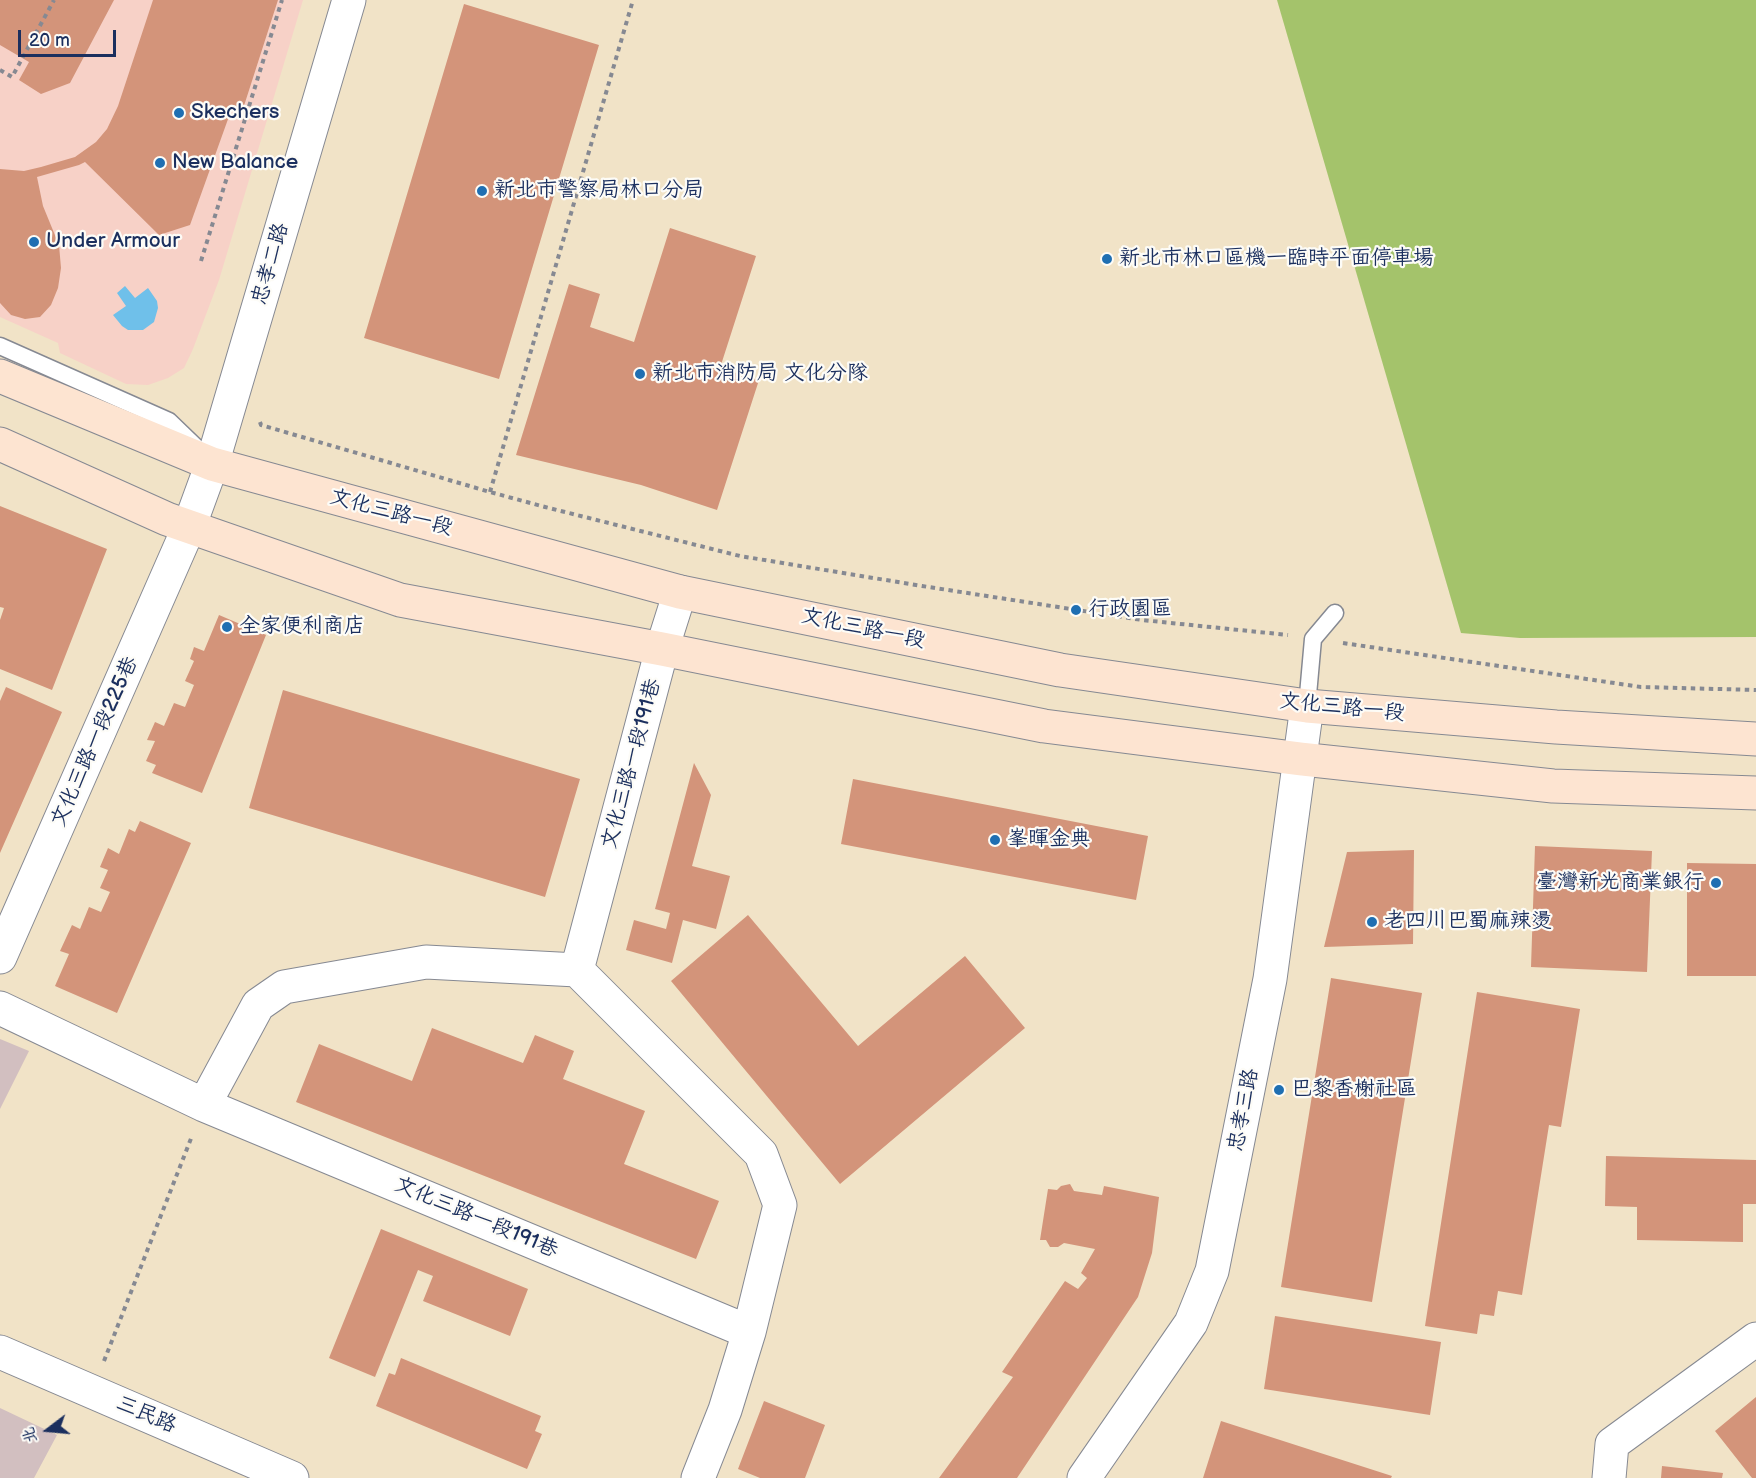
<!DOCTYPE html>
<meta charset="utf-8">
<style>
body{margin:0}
#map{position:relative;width:1756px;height:1478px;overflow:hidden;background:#f1e3c7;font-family:"Balsamiq Sans","LXGW WenKai TC",sans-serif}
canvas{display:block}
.north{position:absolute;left:18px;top:1400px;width:60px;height:60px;-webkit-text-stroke:4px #fdfcf7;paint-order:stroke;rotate:254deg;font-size:16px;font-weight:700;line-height:24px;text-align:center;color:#1b2f5e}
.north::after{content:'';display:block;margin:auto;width:21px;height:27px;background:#1b2f5e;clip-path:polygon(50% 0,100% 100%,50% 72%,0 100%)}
.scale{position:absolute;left:18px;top:30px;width:98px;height:27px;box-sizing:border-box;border:3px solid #1b2f5e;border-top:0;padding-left:8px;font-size:18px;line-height:21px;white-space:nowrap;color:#1b2f5e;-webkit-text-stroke:4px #fdfcf7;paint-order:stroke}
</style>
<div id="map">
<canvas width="1756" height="1478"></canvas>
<div class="north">北</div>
<div class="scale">20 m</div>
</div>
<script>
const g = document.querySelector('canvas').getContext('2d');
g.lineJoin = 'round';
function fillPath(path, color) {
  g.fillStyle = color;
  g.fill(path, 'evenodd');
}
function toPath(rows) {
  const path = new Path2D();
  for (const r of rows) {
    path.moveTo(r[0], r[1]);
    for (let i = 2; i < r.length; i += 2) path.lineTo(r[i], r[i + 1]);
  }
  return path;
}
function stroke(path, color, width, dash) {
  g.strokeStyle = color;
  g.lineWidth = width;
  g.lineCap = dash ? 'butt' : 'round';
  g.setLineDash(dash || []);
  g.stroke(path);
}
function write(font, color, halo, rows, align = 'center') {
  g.font = font + ' "Balsamiq Sans","LXGW WenKai TC",sans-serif';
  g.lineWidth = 4.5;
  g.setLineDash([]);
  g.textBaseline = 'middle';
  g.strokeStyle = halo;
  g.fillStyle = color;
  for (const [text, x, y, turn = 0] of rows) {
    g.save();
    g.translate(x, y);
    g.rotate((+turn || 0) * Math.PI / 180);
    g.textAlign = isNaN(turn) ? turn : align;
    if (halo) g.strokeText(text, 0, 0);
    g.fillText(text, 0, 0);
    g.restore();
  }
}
fillPath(toPath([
 [0,0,303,0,219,280,193,349,184,368,168,378,148,385,126,384,60,353,58,343,0,317]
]), '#f7d1c7');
fillPath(toPath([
 [0,1039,29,1051,0,1109],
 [0,1408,57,1435,34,1478,0,1478]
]), '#d2bfc0');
fillPath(toPath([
 [1277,0,1756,0,1756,637,1520,638,1461,633]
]), '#a4c36b');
fillPath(toPath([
 [125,286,135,298,148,288,157,301,158,308,154,322,143,330,128,330,122,326,113,315,126,306,117,293]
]), '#6fc0ea');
fillPath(toPath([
 [0,0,114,0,70,83,41,94,19,80,29,62,0,45],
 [153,0,278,0,242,112,232,108,190,225,159,235,85,162,79,165,37,177,43,206,59,245,61,268,58,288,51,305,40,317,25,319,11,315,0,303,0,169,24,171,41,167,75,157,96,142,107,129,118,106],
 [464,4,599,45,499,379,364,338],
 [670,228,756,256,720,368,759,380,717,510,641,485,516,455,569,284,600,294,590,327,634,342],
 [0,506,107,549,52,690,0,669,0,620,4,608,0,607],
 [219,615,266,635,202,793,152,773,156,765,146,761,155,741,147,740,155,722,164,726,174,703,185,707,194,685,185,681,194,661,190,659,194,647,204,651],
 [6,687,62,712,0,853,0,701],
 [283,690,580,779,545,897,249,808],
 [694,763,711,795,692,866,730,876,716,929,683,920,672,963,626,950,634,920,666,929,670,913,655,909],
 [853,779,1148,836,1136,900,841,844],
 [140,821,191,843,117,1013,55,986,69,954,60,951,72,925,80,929,89,907,101,912,110,892,100,888,108,870,100,867,108,848,119,854,129,829,135,832],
 [1535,846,1652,851,1647,972,1531,967],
 [1414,850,1413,944,1324,947,1347,852],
 [1687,863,1756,864,1756,976,1687,976],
 [748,915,858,1046,965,956,1025,1028,840,1184,671,981],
 [1331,978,1422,993,1372,1302,1281,1287],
 [1477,992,1580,1009,1561,1127,1549,1125,1522,1295,1498,1291,1494,1316,1480,1314,1477,1334,1425,1326],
 [432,1028,523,1063,535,1035,574,1051,563,1079,645,1111,624,1164,719,1201,696,1259,296,1102,319,1044,412,1081],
 [1606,1156,1756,1160,1756,1204,1743,1204,1743,1242,1637,1240,1637,1207,1605,1206],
 [1070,1184,1074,1191,1102,1195,1104,1186,1159,1197,1152,1253,1138,1297,1017,1478,939,1478,1013,1377,1002,1372,1065,1281,1078,1289,1087,1278,1081,1273,1095,1249,1064,1243,1058,1247,1050,1247,1046,1240,1040,1240,1048,1189,1057,1190,1061,1186],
 [381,1229,528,1289,510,1336,423,1301,433,1276,418,1270,375,1377,329,1358],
 [1275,1316,1441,1342,1430,1415,1264,1389],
 [401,1358,541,1416,535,1431,542,1434,527,1469,376,1406,389,1373,395,1375],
 [1756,1397,1756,1478,1752,1478,1715,1431],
 [764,1401,825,1425,805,1478,760,1478,738,1469],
 [1221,1421,1392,1476,1391,1478,1203,1478],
 [1662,1466,1723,1473,1722,1478,1661,1478]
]), '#d3947a');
const lane = toPath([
 [0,346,169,421,197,448],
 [1307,706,1313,639,1335,613]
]);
const street = toPath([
 [0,957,189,527,212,464,349,0],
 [577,970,662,649,680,592],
 [0,1008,204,1105,749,1332],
 [204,1105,258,1005,284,987,426,962,577,970,761,1154,780,1205,749,1332,725,1410,698,1478],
 [0,1352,292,1478],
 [1084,1478,1191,1323,1212,1271,1270,979,1307,706],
 [1609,1478,1612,1444,1756,1339]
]);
const secondary = toPath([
 [0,376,212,464,680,592,1060,670,1307,706,1556,727,1756,739],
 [0,444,167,519,400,600,662,649,1044,726,1301,759,1553,786,1756,793]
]);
stroke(lane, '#868992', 19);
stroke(street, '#868992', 35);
stroke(secondary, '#868992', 35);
stroke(toPath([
 [0,70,12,77,54,0],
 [201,261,282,0],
 [260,422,261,425,490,492,545,507,740,556,922,586,1142,620,1288,635],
 [490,492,633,0],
 [1343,643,1641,687,1756,690],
 [104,1361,192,1136]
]), '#868992', 4, [4.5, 4.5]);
stroke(lane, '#fff', 16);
stroke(street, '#fff', 33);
stroke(secondary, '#fde4d1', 33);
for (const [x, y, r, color] of [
 [179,113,6,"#1f6fb2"],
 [160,163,6,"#1f6fb2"],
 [482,191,6,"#1f6fb2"],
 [34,242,6,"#1f6fb2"],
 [1107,259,6,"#1f6fb2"],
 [640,374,6,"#1f6fb2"],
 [1076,610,6,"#1f6fb2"],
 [227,627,6,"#1f6fb2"],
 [995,840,6,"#1f6fb2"],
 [1716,883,6,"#1f6fb2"],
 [1372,922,6,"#1f6fb2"],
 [1279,1090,6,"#1f6fb2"]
]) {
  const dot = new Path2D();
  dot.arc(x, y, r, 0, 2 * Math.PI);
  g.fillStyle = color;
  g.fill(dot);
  stroke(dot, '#fdfcf7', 2);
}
write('21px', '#1b2f5e', '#fdfcf7', [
 ["Skechers",191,113],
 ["New Balance",172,163],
 ["新北市警察局林口分局",494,191],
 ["Under Armour",46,242],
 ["新北市林口區機一臨時平面停車場",1119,259],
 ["新北市消防局 文化分隊",652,374],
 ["行政園區",1088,610],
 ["全家便利商店",239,627],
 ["峯暉金典",1007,840],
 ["臺灣新光商業銀行",1704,883,"right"],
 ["老四川巴蜀麻辣燙",1384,922],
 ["巴黎香榭社區",1291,1090]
], 'left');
write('21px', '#1b2f5e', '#fdfcf7', [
 ["忠孝二路",271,264,-74],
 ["文化三路一段",391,513,15],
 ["文化三路一段",863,629,12],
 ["文化三路一段",1342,708,6],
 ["文化三路一段225巷",95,742,-66],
 ["文化三路一段191巷",632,764,-75],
 ["忠孝三路",1244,1110,-79],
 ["文化三路一段191巷",476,1218,23],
 ["三民路",146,1415,23]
]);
</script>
